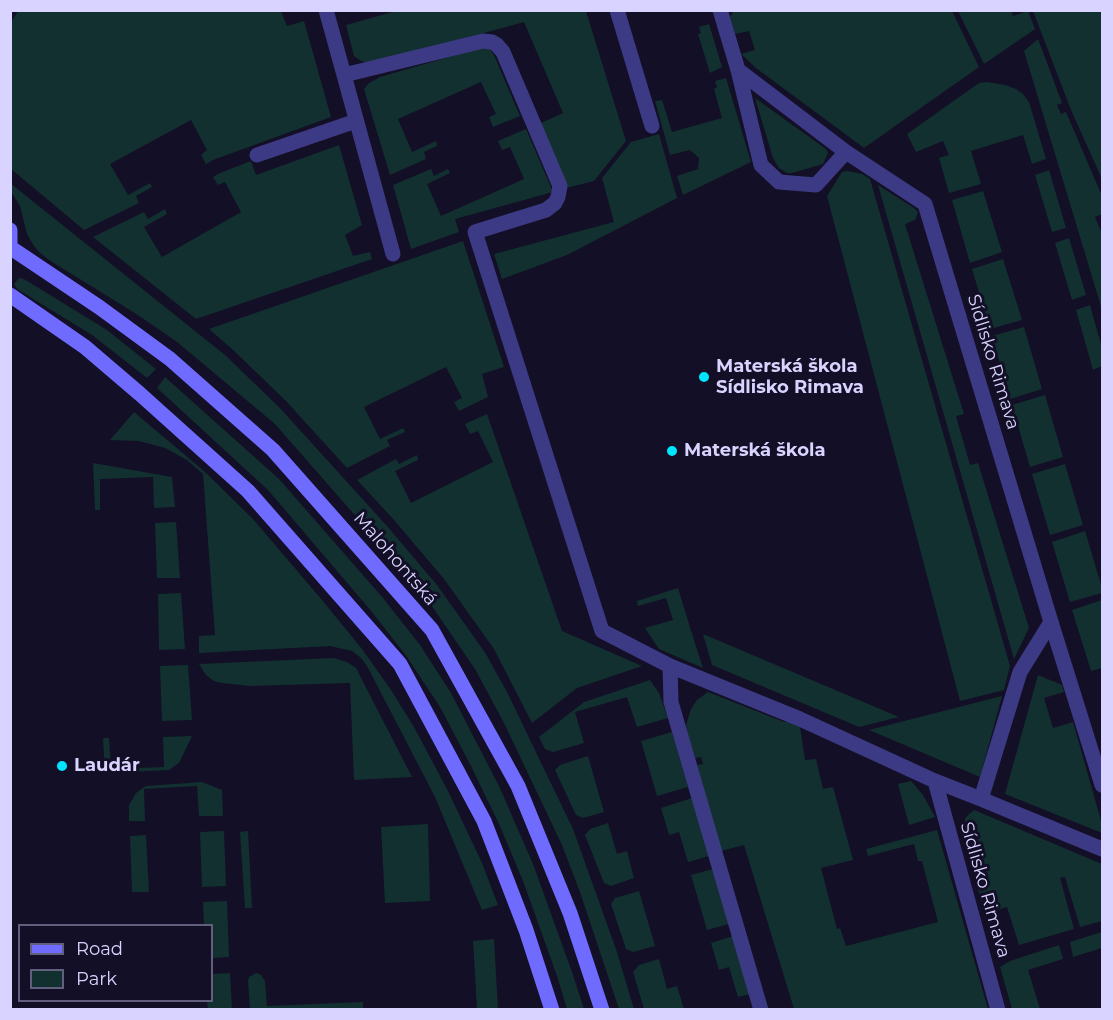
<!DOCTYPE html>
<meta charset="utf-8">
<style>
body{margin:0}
#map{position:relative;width:1113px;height:1020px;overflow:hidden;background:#130f26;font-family:Montserrat,sans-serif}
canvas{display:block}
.frame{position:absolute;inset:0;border:12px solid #d9d4ff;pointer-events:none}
.legend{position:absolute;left:18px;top:924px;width:195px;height:78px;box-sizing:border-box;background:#130f26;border:2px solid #625e7d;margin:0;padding:8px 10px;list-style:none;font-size:18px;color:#d9d4ff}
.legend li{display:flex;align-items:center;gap:12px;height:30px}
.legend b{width:30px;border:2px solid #625e7d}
</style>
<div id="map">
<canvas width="1113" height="1020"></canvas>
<div class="frame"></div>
<ul class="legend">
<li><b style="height:8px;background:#6f6bff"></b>Road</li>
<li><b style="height:16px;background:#12302f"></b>Park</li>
</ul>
</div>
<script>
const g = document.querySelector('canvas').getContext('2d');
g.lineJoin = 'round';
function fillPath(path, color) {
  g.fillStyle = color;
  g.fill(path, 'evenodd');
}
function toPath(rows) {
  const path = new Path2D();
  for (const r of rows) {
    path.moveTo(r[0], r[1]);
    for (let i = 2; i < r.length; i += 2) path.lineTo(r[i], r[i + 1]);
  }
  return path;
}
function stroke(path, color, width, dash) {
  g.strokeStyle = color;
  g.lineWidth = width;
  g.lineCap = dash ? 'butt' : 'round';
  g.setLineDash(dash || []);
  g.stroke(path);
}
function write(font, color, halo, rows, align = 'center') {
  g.font = font + ' Montserrat,sans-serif';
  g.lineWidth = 6;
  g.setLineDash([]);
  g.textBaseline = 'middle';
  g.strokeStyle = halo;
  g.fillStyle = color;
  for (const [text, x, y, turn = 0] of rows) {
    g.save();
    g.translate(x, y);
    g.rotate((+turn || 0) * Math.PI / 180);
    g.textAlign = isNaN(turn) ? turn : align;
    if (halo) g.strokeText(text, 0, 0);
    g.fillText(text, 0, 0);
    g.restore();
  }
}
fillPath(toPath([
 [19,10,281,11,287,26,304,21,331,117,213,160,206,164,201,155,207,150,191,120,110,164,128,195,150,183,152,187,136,196,139,203,84,230,11,169,11,22],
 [396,11,586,11,626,141,594,181,566,188,539,124,563,113,524,22,371,64,361,61,354,56,346,25],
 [734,11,952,11,979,67,864,148,756,68,741,54,755,50,749,31,735,34,730,17],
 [958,11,1011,11,1013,16,1028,11,1035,29,984,64],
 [1033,11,1100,11,1102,16,1102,179,1071,110],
 [709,24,722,67,710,73,698,34,701,33,699,27],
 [1038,39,1062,103,1057,105,1061,114,1066,112,1102,196,1102,214,1095,217,1102,234,1102,310,1024,51],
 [480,48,489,48,494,55,520,116,493,127,489,117,496,114,481,82,398,119,412,152,436,141,437,146,424,152,426,159,390,175,364,89,369,83,380,77],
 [726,78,751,162,683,195,677,176,698,169,699,158,690,150,670,155,655,101,662,100,672,132,722,118,714,89,717,87,715,81],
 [987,82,1005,85,1016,89,1023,94,1029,102,1046,159,1032,164,1023,135,971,151,981,184,949,193,939,158,949,155,943,141,916,152,907,134,979,83],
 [755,98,826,149,828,153,823,164,792,173,787,173,779,168,773,158],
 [526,129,553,192,455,219,459,232,411,249,393,185,431,169,434,176,448,169,450,173,427,184,441,216,524,179,510,147,502,150,498,141],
 [659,134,677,198,567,255,502,279,494,254,614,222,602,178,631,142],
 [339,145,362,225,345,235,353,256,370,252,372,259,196,319,93,237,144,212,148,219,165,209,167,214,144,227,162,257,241,212,225,182,218,185,213,177,220,173,251,161,256,175],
 [1049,170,1066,228,1052,232,1035,175],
 [848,171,862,174,870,179,1010,666,1004,690,960,701,827,196,842,172],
 [10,183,225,355,279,407,387,526,437,585,486,654,507,692,573,829,617,952,634,1009,619,1009,581,895,562,845,504,723,475,669,423,593,275,424,177,342,138,315,49,260,39,252,34,246,27,234,20,206,11,192],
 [878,185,914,208,918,212,915,220,905,224,964,414,956,416,970,465,978,463,1029,628,1014,659],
 [983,191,1002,252,970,263,952,200],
 [1069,238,1086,295,1072,300,1055,243],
 [463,241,504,367,482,374,488,397,459,411,454,402,462,398,446,367,364,407,380,439,403,428,405,432,387,440,390,446,347,468,285,400,232,349,209,329],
 [1003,259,1022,320,990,329,972,269],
 [19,278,24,279,107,330,156,369,147,378,92,335,17,289,14,284],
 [1090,305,1102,348,1102,366,1093,370,1076,310],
 [1024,327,1042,389,1010,399,992,336],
 [165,377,279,479,383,598,420,645,451,693,499,786,533,864,572,972,584,1009,567,1009,557,976,523,881,499,824,471,766,440,707,407,657,372,612,268,490,157,388],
 [1045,395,1063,457,1030,467,1012,405],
 [134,412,204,471,253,519,322,600,362,649,391,690,414,727,448,791,482,863,498,905,482,910,435,797,367,666,361,658,352,651,330,646,199,653,199,636,215,635,203,474,187,460,165,448,139,441,110,440],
 [487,414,562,631,642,666,577,688,532,723,494,649,444,579,394,520,357,480,396,459,399,464,417,455,418,460,395,471,411,503,493,462,478,431,470,434,465,424],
 [93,463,172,477,175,507,154,508,153,477,100,479,100,510,95,510],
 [1065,464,1083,525,1050,535,1032,474],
 [176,522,180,578,157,578,155,523],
 [1085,531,1102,588,1102,593,1070,602,1052,542],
 [678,588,693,637,703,668,659,649,645,628,673,620,666,598,638,606,637,601],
 [181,593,185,649,159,650,158,594],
 [1102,600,1102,668,1091,671,1072,610],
 [703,634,899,717,859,727,712,665],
 [334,658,347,662,356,668,412,777,354,780,350,683,250,686,222,683,214,681,206,675,199,664],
 [188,665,192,720,162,721,160,666],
 [1038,675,1062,685,1064,692,1044,698,1053,728,1073,722,1102,824,1102,833,1005,794],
 [650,680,659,693,668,718,637,727,627,697,575,712,584,743,553,752,545,749,539,737,584,702],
 [708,692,784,722,799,720,805,760,816,759,823,789,833,787,853,860,821,868,837,929,840,928,846,946,938,922,922,861,918,861,914,844,868,856,866,849,937,830,988,1009,794,1009,744,845,721,851,697,765,703,764,701,757,695,758,688,735,686,725,691,709,697,700],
 [1002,696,980,777,869,730],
 [672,732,688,787,657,796,641,741],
 [192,736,179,763,169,770,105,773,103,738,109,738,111,769,164,767,163,737],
 [588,756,604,812,583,818,576,815,555,770,560,765],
 [911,781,923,795,935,817,909,825,898,784],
 [202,782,222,790,223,816,199,816,197,786,144,789,145,821,129,821,129,805,136,793,146,786],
 [692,798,709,856,688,862,679,832,669,835,661,808],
 [974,810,1102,864,1102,921,1080,927,1065,877,1060,878,1074,929,1019,945,1007,907,991,912,1002,950,996,952,964,840,965,819,968,815],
 [608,823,617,854,627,851,634,878,611,886,604,883,585,835,590,829],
 [428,824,430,901,385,903,381,827],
 [224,831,226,886,202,887,200,832],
 [248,831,252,908,245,908,240,832],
 [146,835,149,892,132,892,130,836],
 [713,869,729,924,707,930,691,875],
 [639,891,655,946,633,952,626,949,611,904,615,898],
 [227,901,229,957,212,958,212,926,204,925,203,902],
 [1102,932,1102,948,1073,957,1070,942],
 [733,936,750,994,738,997,729,967,719,970,711,943],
 [494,939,498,1009,477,1009,473,941],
 [1059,945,1063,959,1028,970,1040,1009,1012,1009,1000,967,1010,961],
 [659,959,667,989,677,986,684,1009,644,1009,633,972,639,965],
 [230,973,232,1009,208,1009,207,1001,212,1000,212,974],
 [256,973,260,974,265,981,267,1006,363,1002,363,1009,250,1009,248,981,249,977]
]), '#12302f');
stroke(toPath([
 [326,10,344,75,483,41,492,42,497,45,503,52,560,186,558,197,555,203,546,210,475,232,602,631,670,666,800,719,935,781,981,799,1102,849],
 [617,10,652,126],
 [720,10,738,70,846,152,925,204,1051,622,1102,785],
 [738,70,761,165,779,182,816,185,846,152],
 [344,75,393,254],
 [257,155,356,121],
 [670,666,671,702,761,1010],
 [935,781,998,1010],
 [981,799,1020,672,1051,622]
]), '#3d3a85', 15);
stroke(toPath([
 [10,230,10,250],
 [11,248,99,307,170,359,273,450,432,630,518,786,570,913,602,1010],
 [10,295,85,347,140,394,248,491,400,664,484,821,526,930,552,1010]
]), '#6f6bff', 15);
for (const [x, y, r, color] of [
 [704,377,6,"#00e5ff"],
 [672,451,6,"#00e5ff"],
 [62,766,6,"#00e5ff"]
]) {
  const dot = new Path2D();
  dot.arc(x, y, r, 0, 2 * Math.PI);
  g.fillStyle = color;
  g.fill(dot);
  stroke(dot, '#130f26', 2);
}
write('18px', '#d9d4ff', '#130f26', [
 ["Sídlisko Rimava",993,362,73],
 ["Malohontská",395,559,49],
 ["Sídlisko Rimava",985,890,74]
]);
write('bold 18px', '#d9d4ff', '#130f26', [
 ["Materská škola",716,367],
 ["Sídlisko Rimava",716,388],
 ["Materská škola",684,451],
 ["Laudár",74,766]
], 'left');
</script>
